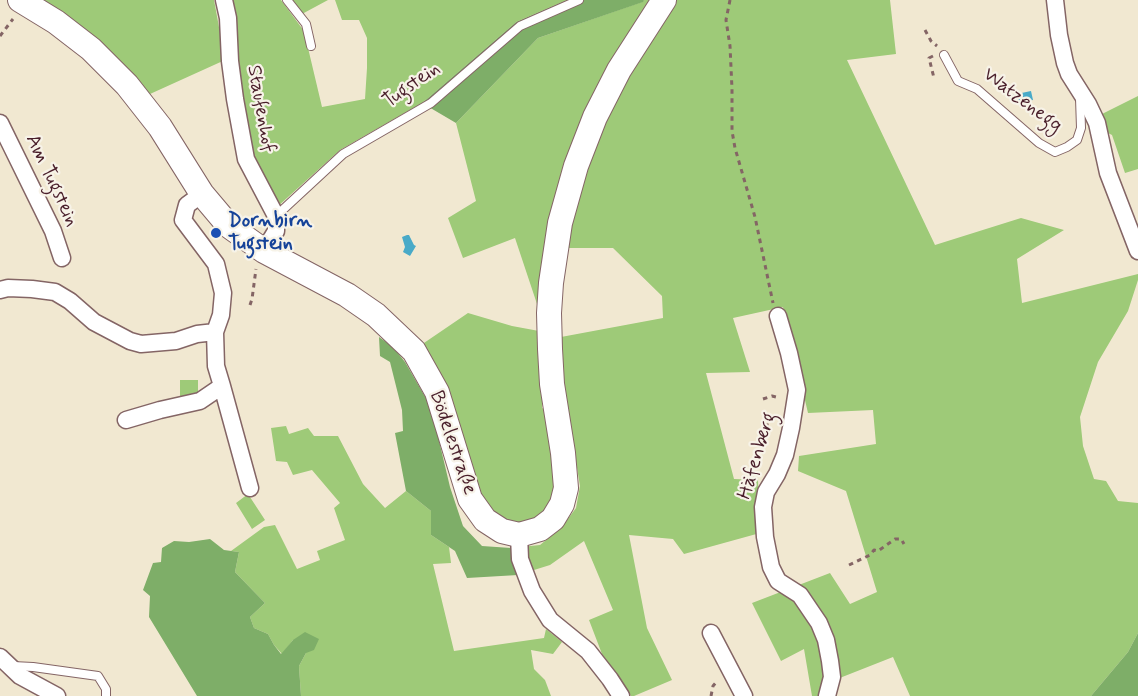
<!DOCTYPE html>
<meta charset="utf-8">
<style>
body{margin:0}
canvas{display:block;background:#f1e8d1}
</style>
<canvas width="1138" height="696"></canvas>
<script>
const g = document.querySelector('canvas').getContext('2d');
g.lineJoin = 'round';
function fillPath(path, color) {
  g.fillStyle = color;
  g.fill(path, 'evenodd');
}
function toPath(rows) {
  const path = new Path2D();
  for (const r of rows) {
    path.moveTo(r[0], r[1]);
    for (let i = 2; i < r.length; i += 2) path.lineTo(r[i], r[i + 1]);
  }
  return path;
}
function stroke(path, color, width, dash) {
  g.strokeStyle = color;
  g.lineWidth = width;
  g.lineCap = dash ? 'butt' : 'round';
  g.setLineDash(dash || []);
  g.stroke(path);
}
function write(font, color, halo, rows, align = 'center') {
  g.font = font + ' Mynerve,sans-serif';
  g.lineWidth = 4.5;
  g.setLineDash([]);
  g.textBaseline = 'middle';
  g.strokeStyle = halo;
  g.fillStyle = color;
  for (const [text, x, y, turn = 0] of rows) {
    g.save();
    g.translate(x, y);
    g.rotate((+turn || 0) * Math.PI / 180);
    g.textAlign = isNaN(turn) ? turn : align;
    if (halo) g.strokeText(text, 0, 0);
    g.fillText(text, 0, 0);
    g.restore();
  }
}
fillPath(toPath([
 [43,0,214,0,225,60,150,94,99,42],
 [230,0,281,0,304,31,322,107,365,99,367,68,367,38,359,20,342,20,335,0,567,0,516,22,422,103,340,150,277,207,257,172,248,142],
 [291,0,328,0,302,14],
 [644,0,890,0,896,54,847,60,935,245,1021,218,1064,230,1017,259,1022,303,1138,274,1138,280,1128,311,1098,362,1080,417,1083,446,1094,479,1106,481,1118,501,1138,503,1138,633,1128,652,1091,696,910,696,893,657,827,683,822,696,812,696,804,649,781,661,752,603,830,573,850,604,877,592,846,491,798,471,799,456,876,444,873,410,808,413,783,307,733,318,750,372,706,373,734,479,758,480,760,533,684,554,673,539,629,535,647,628,672,680,634,696,631,696,602,654,589,620,613,610,584,541,550,565,518,575,511,548,540,545,561,528,576,508,580,486,564,388,561,337,663,318,662,296,613,248,550,248,539,310,515,238,463,258,448,218,476,201,456,123,538,38,642,2],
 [1138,96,1138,169,1125,173,1112,135,1106,132,1100,115],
 [468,313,512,326,539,331,543,379,542,408,546,410,557,478,554,497,544,513,528,523,511,523,497,517,479,496,421,345],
 [180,380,198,380,198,395,180,400],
 [286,426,289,434,308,428,314,436,338,436,363,484,385,508,406,491,431,511,431,535,449,547,451,563,433,564,454,651,544,638,546,629,562,642,553,654,531,650,534,669,545,680,551,696,301,696,299,666,306,653,293,640,282,654,274,645,268,634,254,628,250,617,265,603,235,572,239,552,231,551,264,527,275,525,297,569,320,560,317,551,345,540,334,508,340,503,312,470,293,475,287,462,276,461,271,428],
 [248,494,265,520,252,529,236,503]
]), '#9eca78');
fillPath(toPath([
 [567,0,644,0,643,2,538,38,456,123,422,103,516,22],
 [379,337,393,347,405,362,431,407,450,487,463,526,482,546,511,548,518,575,467,578,455,551,431,535,431,511,406,491,395,433,403,431,402,410,390,362,380,356],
 [210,539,224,550,239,552,235,572,265,603,250,617,254,628,268,634,274,645,281,654,293,640,305,632,319,639,314,650,306,653,299,666,301,696,197,696,149,617,150,596,143,590,153,563,161,562,162,548,174,541,189,542],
 [1138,633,1138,696,1091,696,1128,652]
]), '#7eae68');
fillPath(toPath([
 [1031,91,1033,100,1013,104,1012,95],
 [407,235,409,235,414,245,416,246,410,256,403,252,405,247,402,237]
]), '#49aac8');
const service = toPath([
 [287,0,306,24,311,46],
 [944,55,958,81,977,89,1039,143,1055,152,1067,147,1077,140,1081,128,1080,98],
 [276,216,343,154,431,103,520,26,579,0],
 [13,666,33,667,98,676,106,689,106,696]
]);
const minor = toPath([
 [224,0,228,18,230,61,235,99,246,159,276,216,276,231,264,251],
 [1055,0,1059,35,1065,63,1069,74,1088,104,1097,123,1108,173,1138,251],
 [0,123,53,231,62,258],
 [0,290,8,288,32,289,55,292,70,301,94,322,130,341,141,344,176,341,197,334,215,332],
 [778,316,789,353,797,390,791,428,785,455,777,474,766,492,763,507,765,537,771,567,778,581,800,595,819,623,826,640,830,661,832,677,827,696],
 [222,386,250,488],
 [126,420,160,410,200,401,222,386,216,366,215,332,221,315,223,293,216,264,183,220,187,205,202,194],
 [519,535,520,559,532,591,550,620,588,651,610,679,621,696],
 [711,633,744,696],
 [0,657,20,676,57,696]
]);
const secondary = toPath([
 [20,0,56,22,91,49,127,85,160,127,202,194,229,226,264,251,347,295,376,315,414,351,437,392,470,499,485,520,502,531,519,535,540,529,553,519,562,504,566,488,563,453,552,384,550,349,549,313,551,283,560,223,576,166,595,117,619,70,664,0]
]);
stroke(service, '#846565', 10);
stroke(minor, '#846565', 19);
stroke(secondary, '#846565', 26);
stroke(toPath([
 [730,0,726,20,730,46,732,89,732,131,735,148,755,217,773,303],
 [925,30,931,41,937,46],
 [0,36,13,19],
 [933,56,929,58,934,78],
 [250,305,252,299,256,269],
 [763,399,772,396,780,398],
 [764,425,772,425],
 [849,565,870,555,874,550,878,551,895,539,901,539,904,544],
 [711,696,713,686,718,680]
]), '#846565', 3, [4.5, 4.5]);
stroke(service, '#fff', 8);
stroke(minor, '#fff', 16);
stroke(secondary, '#fff', 24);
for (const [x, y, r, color] of [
 [216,233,6,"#1a4fb4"]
]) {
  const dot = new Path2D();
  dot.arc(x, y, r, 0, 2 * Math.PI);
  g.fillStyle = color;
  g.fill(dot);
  stroke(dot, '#f7f3e8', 2);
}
write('20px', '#4a1f2b', '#f7f3e8', [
 ["Tugstein",412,86,-35],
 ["Watzenegg",1022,101,37],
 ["Staufenhof",260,109,80],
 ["Am Tugstein",51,181,65],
 ["Bödelestraße",452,443,71],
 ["Häfenberg",758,456,-73]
]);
write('bold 20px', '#164399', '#f7f3e8', [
 ["Dornbirn",228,222],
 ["Tugstein",228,245]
], 'left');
</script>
